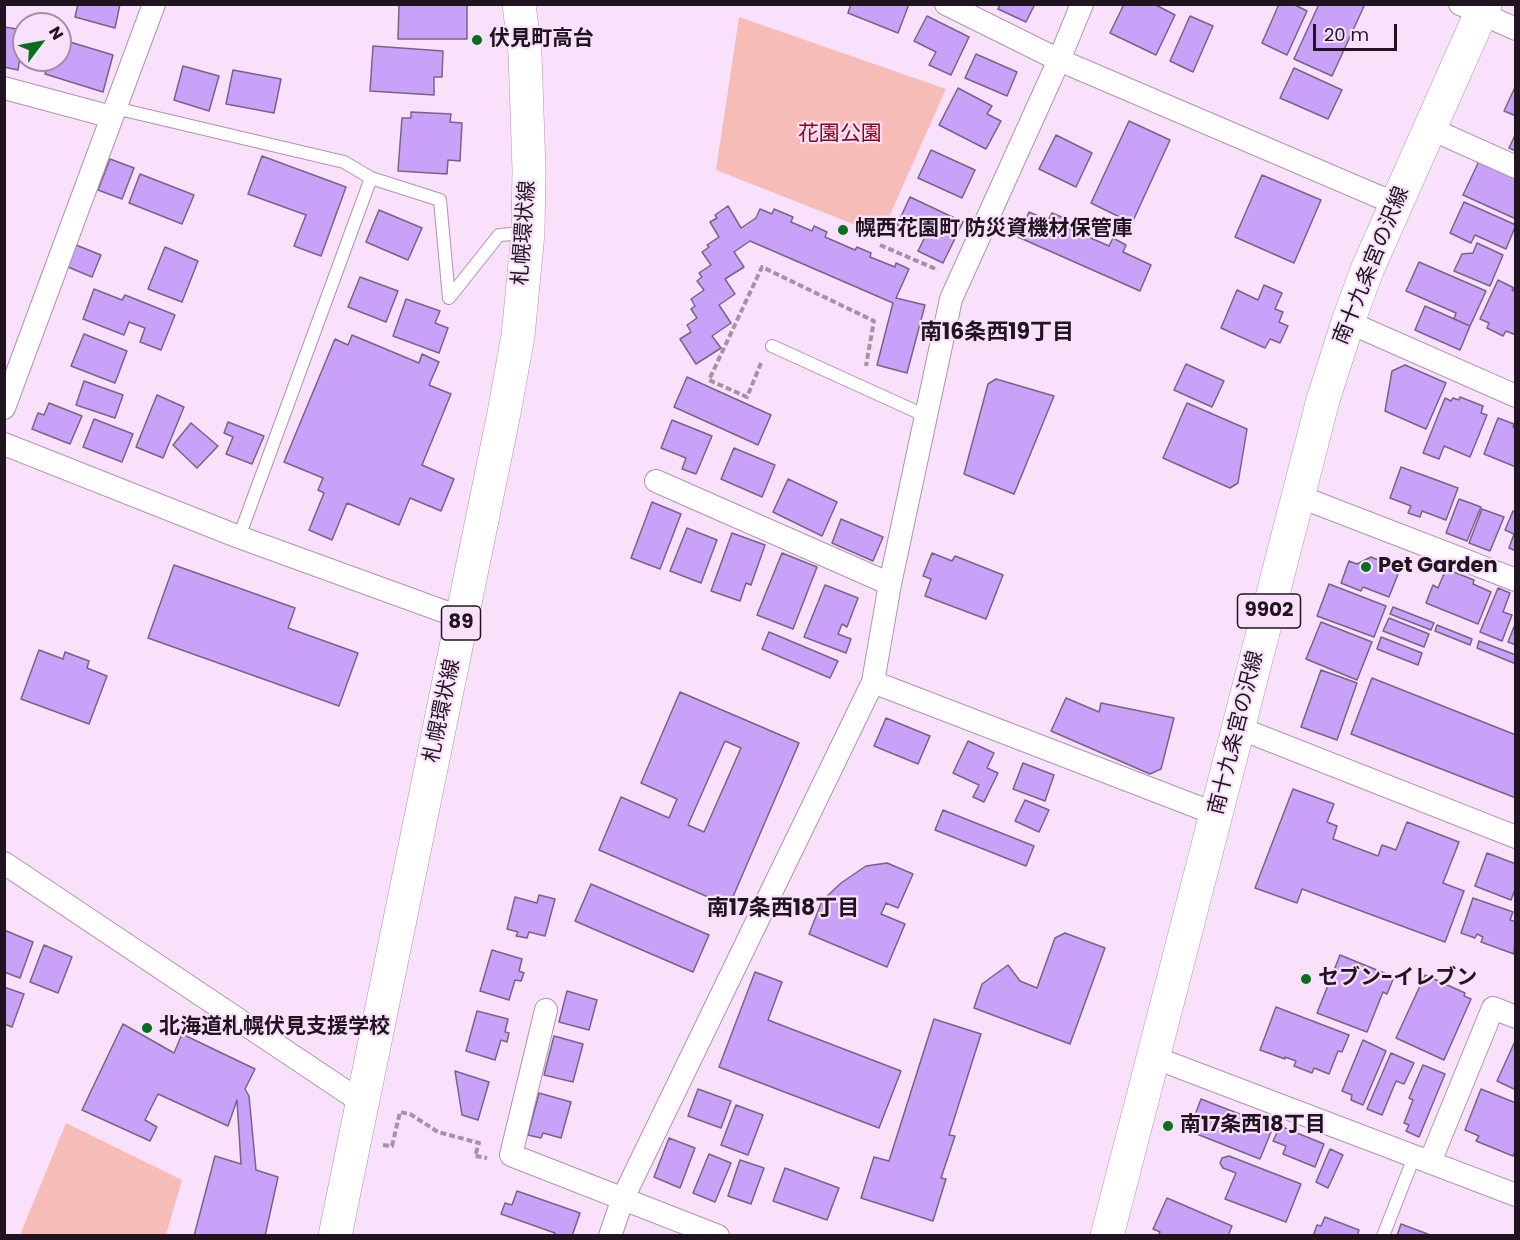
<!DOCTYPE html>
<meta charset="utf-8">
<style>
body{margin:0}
#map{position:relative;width:1520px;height:1240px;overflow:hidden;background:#fae1fb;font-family:Poppins,sans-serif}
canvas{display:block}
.frame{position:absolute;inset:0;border:6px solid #1f1420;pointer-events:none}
.north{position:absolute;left:12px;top:12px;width:60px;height:60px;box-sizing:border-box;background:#fae1fb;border:2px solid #a28fa3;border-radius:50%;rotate:58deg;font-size:16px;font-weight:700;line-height:24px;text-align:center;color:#1f1420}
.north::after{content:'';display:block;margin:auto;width:21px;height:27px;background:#066e1d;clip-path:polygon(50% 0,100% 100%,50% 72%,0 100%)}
.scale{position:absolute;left:1313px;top:24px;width:84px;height:27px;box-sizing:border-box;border:3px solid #1f1420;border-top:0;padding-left:8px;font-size:18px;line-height:21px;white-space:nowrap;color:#1f1420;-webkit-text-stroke:4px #fae1fb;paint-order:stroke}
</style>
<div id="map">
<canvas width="1520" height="1240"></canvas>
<div class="frame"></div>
<div class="north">N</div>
<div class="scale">20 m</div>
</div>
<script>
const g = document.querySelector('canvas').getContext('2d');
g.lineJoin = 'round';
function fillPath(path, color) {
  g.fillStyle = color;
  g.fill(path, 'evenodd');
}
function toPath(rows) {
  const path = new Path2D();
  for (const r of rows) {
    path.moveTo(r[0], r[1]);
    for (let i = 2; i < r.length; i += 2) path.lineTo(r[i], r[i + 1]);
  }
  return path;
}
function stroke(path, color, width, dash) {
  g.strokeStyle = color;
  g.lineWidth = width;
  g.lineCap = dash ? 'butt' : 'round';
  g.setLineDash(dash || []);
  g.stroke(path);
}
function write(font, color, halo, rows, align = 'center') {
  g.font = font + ' Poppins,"Noto Sans JP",sans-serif';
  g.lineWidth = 4.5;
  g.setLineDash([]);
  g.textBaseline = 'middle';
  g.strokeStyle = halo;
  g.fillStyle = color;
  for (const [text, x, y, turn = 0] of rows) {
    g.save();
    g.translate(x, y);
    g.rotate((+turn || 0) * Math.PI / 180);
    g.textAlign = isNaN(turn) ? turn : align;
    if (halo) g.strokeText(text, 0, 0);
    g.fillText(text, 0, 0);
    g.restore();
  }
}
fillPath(toPath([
 [739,17,946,89,881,235,716,170],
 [66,1123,182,1180,166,1235,20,1235]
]), '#f6bdb8');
const building = toPath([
 [78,4,120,4,115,28,75,17,78,4],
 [399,4,467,4,467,39,398,39,399,4],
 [851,4,909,4,898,33,848,13,851,4],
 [1000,4,1035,4,1026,22,998,9,1000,4],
 [1124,4,1154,4,1175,15,1156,55,1110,33,1124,4],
 [1279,4,1293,4,1307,11,1287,55,1262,43,1279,4],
 [1319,4,1365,4,1332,76,1294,59,1319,4],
 [927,16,969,37,951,75,929,65,936,52,914,41,927,16],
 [1190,16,1213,26,1193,72,1170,61,1190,16],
 [4,27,24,30,18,70,4,67,4,27],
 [60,39,113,55,103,92,45,74,49,60,60,60,60,39],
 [373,46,443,51,442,77,434,77,434,95,370,91,373,46],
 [976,54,1017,72,1007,96,965,78,976,54],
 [183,66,219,76,209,111,174,100,183,66],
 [1294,68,1342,90,1328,119,1280,98,1294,68],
 [233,70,281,79,274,113,226,104,233,70],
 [1516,85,1516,116,1504,111,1516,85],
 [958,88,992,106,987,114,1001,121,986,149,939,125,958,88],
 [411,112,451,114,450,122,462,123,460,161,448,160,447,174,398,171,402,118,411,118,411,112],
 [1129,121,1170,140,1132,223,1091,203,1129,121],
 [1516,133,1516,151,1509,148,1516,133],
 [1056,135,1092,153,1076,187,1039,169,1056,135],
 [931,150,975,170,962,198,918,178,931,150],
 [262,156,346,187,321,256,294,246,306,215,248,194,262,156],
 [110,159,134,168,122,199,98,190,110,159],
 [1480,159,1516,175,1516,219,1463,195,1480,159],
 [140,174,194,195,182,224,129,203,140,174],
 [1262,175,1321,200,1294,263,1235,237,1262,175],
 [910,197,963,222,943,263,918,251,924,239,897,225,910,197],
 [1464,202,1516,225,1506,249,1475,235,1471,243,1450,233,1464,202],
 [728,206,741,228,756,218,760,209,772,214,774,209,793,217,791,222,812,231,814,226,827,232,825,237,855,250,857,247,871,253,870,257,895,267,896,263,909,269,896,298,925,305,907,373,877,365,893,303,750,241,734,252,744,267,725,279,735,294,719,305,731,323,712,336,721,348,696,364,680,339,691,332,687,325,697,318,691,309,695,306,691,299,704,290,697,281,702,277,699,273,711,265,702,252,709,247,707,245,719,237,710,222,717,218,715,215,728,206],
 [379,210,422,228,408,260,366,242,379,210],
 [1029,212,1048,220,1052,213,1064,218,1061,225,1109,246,1113,238,1126,245,1123,252,1151,265,1140,291,1018,237,1029,212],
 [1477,243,1503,255,1490,286,1454,271,1462,254,1473,253,1477,243],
 [76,245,101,255,92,277,68,267,76,245],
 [165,247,198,261,182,302,148,289,165,247],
 [1419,262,1486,291,1470,326,1454,319,1456,313,1406,291,1419,262],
 [360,277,398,291,386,322,348,307,360,277],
 [1498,280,1514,288,1512,290,1516,292,1516,335,1506,331,1503,336,1487,328,1489,323,1480,319,1498,280],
 [1264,285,1282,293,1275,309,1283,312,1279,322,1288,326,1280,343,1270,339,1265,348,1221,328,1237,290,1258,300,1264,285],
 [94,289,122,300,125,295,175,315,161,350,140,342,145,328,129,322,124,335,83,319,94,289],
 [406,299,440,311,435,323,448,328,439,353,393,336,406,299],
 [1425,306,1470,326,1460,350,1415,330,1425,306],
 [84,334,127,351,115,383,71,366,84,334],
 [352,335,419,363,422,354,439,362,429,385,451,394,422,465,454,479,441,511,410,498,399,525,347,503,332,540,309,530,324,493,318,490,323,478,284,462,335,339,348,345,352,335],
 [1186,364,1224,381,1212,407,1174,390,1186,364],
 [1405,365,1446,383,1426,429,1385,411,1392,371,1405,365],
 [687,377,771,415,758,445,674,407,687,377],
 [996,379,1054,396,1014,494,964,474,988,384,996,379],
 [84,381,123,395,115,418,76,405,84,381],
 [157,395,184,407,163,458,136,447,157,395],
 [1460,397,1483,406,1481,413,1487,415,1470,457,1444,446,1439,459,1423,453,1445,398,1451,401,1453,398,1459,400,1460,397],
 [49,403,82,416,70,444,32,429,38,413,44,415,49,403],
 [1187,403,1247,429,1238,483,1230,488,1163,458,1187,403],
 [1498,418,1514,424,1513,427,1516,429,1516,467,1484,454,1498,418],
 [94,419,133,434,122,462,83,447,94,419],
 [672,420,712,436,696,474,682,469,686,458,661,448,672,420],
 [228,422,264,436,252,464,226,454,233,437,224,433,228,422],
 [191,423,218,446,197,468,173,445,191,423],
 [734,448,775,465,762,497,721,479,734,448],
 [1401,467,1458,488,1446,520,1422,511,1420,517,1408,513,1411,506,1390,498,1401,467],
 [788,479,837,502,822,536,773,512,788,479],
 [1459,499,1481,507,1467,541,1446,533,1459,499],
 [652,502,681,514,660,569,631,558,652,502],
 [1482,509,1504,517,1490,551,1469,543,1482,509],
 [1513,511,1516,512,1516,551,1509,548,1514,534,1505,530,1513,511],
 [841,519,883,537,873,561,832,543,841,519],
 [687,528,717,540,701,583,670,571,687,528],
 [732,533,765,545,751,585,746,583,740,601,711,591,732,533],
 [782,553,817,567,793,629,757,615,782,553],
 [932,553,952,561,955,556,1003,575,986,619,925,596,931,579,923,576,932,553],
 [1371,557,1400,569,1389,597,1363,587,1361,591,1341,583,1349,561,1357,564,1371,557],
 [174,565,295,608,288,628,358,653,339,706,148,638,174,565],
 [1446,569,1474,580,1473,584,1491,592,1478,624,1426,603,1433,585,1438,588,1446,569],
 [1329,584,1386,606,1374,637,1317,616,1329,584],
 [825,585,858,598,847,627,842,624,838,634,851,639,846,653,804,637,825,585],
 [1498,588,1510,593,1503,612,1512,615,1502,641,1480,632,1498,588],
 [1393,607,1434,623,1431,630,1390,614,1393,607],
 [1389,618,1429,634,1424,647,1383,631,1389,618],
 [1321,622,1372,642,1357,680,1306,659,1321,622],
 [1516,622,1516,645,1508,642,1516,622],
 [1437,625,1472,639,1470,645,1435,631,1437,625],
 [769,632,838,661,830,678,762,649,769,632],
 [1381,637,1422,653,1418,665,1377,649,1381,637],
 [1479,641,1516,655,1516,664,1477,648,1479,641],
 [39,650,63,659,65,652,89,661,87,668,107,676,89,724,21,699,39,650],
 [1321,670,1357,683,1337,740,1301,727,1321,670],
 [1372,678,1516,735,1516,798,1351,734,1372,678],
 [680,692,799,743,729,906,599,850,621,797,669,818,677,799,641,783,680,692],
 [725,741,741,748,704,832,688,825,725,741],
 [1066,698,1099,712,1101,703,1174,718,1161,769,1150,774,1051,731,1066,698],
 [886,718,930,736,918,764,874,746,886,718],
 [968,741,994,753,987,768,998,773,984,802,973,797,979,785,953,773,968,741],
 [1023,763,1054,775,1045,801,1013,789,1023,763],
 [1293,789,1334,804,1327,822,1337,826,1333,839,1378,856,1382,845,1396,850,1407,822,1459,842,1443,883,1464,891,1445,942,1302,889,1297,903,1255,888,1293,789],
 [1025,800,1049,810,1039,832,1015,821,1025,800],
 [943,810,1034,846,1026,866,935,830,943,810],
 [1487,853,1516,864,1516,887,1511,900,1475,886,1487,853],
 [887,863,913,874,898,908,886,903,881,914,905,924,887,967,809,934,822,901,841,883,866,866,887,863],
 [591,884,709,935,693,972,575,921,591,884],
 [539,895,555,899,545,936,529,932,527,938,516,936,518,932,507,929,515,897,537,903,539,895],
 [1473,898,1513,912,1510,920,1516,922,1514,954,1481,942,1483,937,1477,934,1475,938,1461,933,1473,898],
 [4,930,33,942,20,978,4,972,4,930],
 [1065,933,1105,948,1070,1044,974,1008,982,984,1008,965,1020,981,1037,988,1055,938,1065,933],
 [44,945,72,957,58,993,30,982,44,945],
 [492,950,522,959,519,971,524,973,521,981,515,980,509,1000,480,991,492,950],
 [1340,955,1394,977,1387,994,1383,992,1367,1032,1317,1013,1340,955],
 [755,972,782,982,768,1020,901,1071,879,1128,719,1067,755,972],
 [1425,975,1465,993,1464,996,1471,999,1444,1060,1396,1038,1425,975],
 [4,987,24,994,12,1027,4,1024,4,987],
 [567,991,597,1000,589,1030,559,1022,567,991],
 [1276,1007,1349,1035,1342,1052,1338,1051,1329,1074,1314,1068,1312,1073,1294,1066,1296,1061,1285,1057,1285,1059,1260,1050,1276,1007],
 [477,1011,508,1019,505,1032,509,1033,507,1042,501,1040,495,1060,466,1051,477,1011],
 [934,1019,981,1034,949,1135,955,1136,941,1178,946,1179,933,1221,861,1198,874,1157,889,1161,934,1019],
 [123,1024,174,1053,182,1034,255,1069,245,1089,249,1096,256,1170,278,1177,265,1236,194,1236,215,1156,241,1164,237,1100,228,1126,158,1094,145,1120,157,1127,150,1141,82,1110,123,1024],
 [554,1036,583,1044,573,1082,544,1075,554,1036],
 [1516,1039,1516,1090,1497,1081,1516,1039],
 [1363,1040,1386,1051,1363,1105,1351,1100,1352,1095,1342,1091,1363,1040],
 [1391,1053,1414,1063,1404,1084,1396,1081,1382,1115,1367,1109,1391,1053],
 [1423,1065,1445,1074,1419,1137,1406,1131,1409,1125,1404,1123,1413,1100,1409,1098,1423,1065],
 [455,1071,489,1082,478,1120,462,1115,455,1071],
 [698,1089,731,1101,721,1128,688,1116,698,1089],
 [1481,1089,1516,1103,1516,1149,1513,1156,1476,1141,1479,1136,1465,1130,1481,1089],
 [539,1093,571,1102,561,1138,543,1133,541,1138,528,1135,539,1093],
 [1201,1099,1273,1127,1260,1159,1189,1131,1201,1099],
 [736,1105,763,1115,748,1155,721,1145,736,1105],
 [1280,1126,1324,1144,1315,1167,1283,1154,1286,1146,1273,1141,1280,1126],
 [669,1138,695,1148,680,1188,654,1177,669,1138],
 [1330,1149,1343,1155,1328,1188,1316,1182,1330,1149],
 [709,1154,731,1163,715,1202,693,1193,709,1154],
 [1229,1156,1301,1184,1286,1222,1225,1199,1236,1173,1223,1168,1220,1163,1222,1158,1229,1156],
 [740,1160,764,1168,751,1204,728,1196,740,1160],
 [785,1168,839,1188,827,1220,773,1201,785,1168],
 [517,1191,580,1213,572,1236,553,1236,555,1233,501,1214,505,1203,512,1205,517,1191],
 [1167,1198,1232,1226,1228,1236,1158,1236,1160,1232,1153,1229,1167,1198],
 [1325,1217,1359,1230,1357,1236,1313,1236,1317,1225,1321,1226,1325,1217],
 [1401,1224,1433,1236,1397,1236,1401,1224]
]);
fillPath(building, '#caa1f9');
stroke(building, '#746587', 1.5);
const service = toPath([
 [115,108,344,162,371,178],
 [772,346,926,416],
 [239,537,371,178,440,200,449,298,499,235,526,233],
 [1383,1236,1414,1157]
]);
const minor = toPath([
 [946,4,1059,60,1396,204],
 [1460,4,1516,29],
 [4,88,112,117],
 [1429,128,1516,167],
 [1348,322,1516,396],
 [4,408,154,4],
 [4,444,239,537,462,618],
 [656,481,890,584],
 [1298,496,1516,580],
 [873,682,1216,814],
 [1239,728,1516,837],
 [4,863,363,1103],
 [546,1010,511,1155,718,1236],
 [1153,1057,1516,1195],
 [1430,1162,1493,1008,1516,1017],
 [610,1236,623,1198,873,682,890,584,951,299,1059,60,1082,4]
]);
const primary = toPath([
 [335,1236,504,413,518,336,528,233,529,170,525,53,519,4],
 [1107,1236,1323,400,1348,322,1367,270,1485,4]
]);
stroke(service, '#b092b1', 14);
stroke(minor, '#b092b1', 24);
stroke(primary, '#b092b1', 34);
stroke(toPath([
 [880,245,938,270],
 [761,363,747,397,709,380,762,267,874,321,866,366],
 [383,1145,392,1146,400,1112,410,1114,438,1132,479,1143,475,1156,487,1158]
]), '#a692a7', 4, [6, 3]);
stroke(service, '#fff', 12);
stroke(minor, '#fff', 22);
stroke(primary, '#fff', 33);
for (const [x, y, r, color] of [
 [477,40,6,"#066e1d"],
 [843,230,6,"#066e1d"],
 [1366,567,6,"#066e1d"],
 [1306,979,6,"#066e1d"],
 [147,1028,6,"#066e1d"],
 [1168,1126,6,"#066e1d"]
]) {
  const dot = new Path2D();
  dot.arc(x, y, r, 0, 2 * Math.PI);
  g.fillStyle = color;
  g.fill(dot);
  stroke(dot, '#fae1fb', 2);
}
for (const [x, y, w] of [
 [1269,611,63],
 [461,623,39]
]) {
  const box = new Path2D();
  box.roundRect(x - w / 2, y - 17, w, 34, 4.5);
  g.fillStyle = '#fae1fb';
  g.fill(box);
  stroke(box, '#1f1420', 1.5);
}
write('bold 20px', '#1f1420', null, [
 ["9902",1269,611],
 ["89",461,623]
]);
write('bold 21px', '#1f1420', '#fae1fb', [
 ["伏見町高台",489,40],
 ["幌西花園町 防災資機材保管庫",855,230],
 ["Pet Garden",1378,567],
 ["セブン-イレブン",1318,979],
 ["北海道札幌伏見支援学校",159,1028],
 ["南17条西18丁目",1180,1126]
], 'left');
write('21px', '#8a0213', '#fae1fb', [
 ["花園公園",840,135]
]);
write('21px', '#1f1420', '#fae1fb', [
 ["札幌環状線",525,233,-86],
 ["南十九条宮の沢線",1372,266,-68],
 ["札幌環状線",443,711,-78],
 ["南十九条宮の沢線",1237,733,-76]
]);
write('bold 22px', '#1f1420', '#fae1fb', [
 ["南16条西19丁目",997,333],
 ["南17条西18丁目",783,909]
]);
</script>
